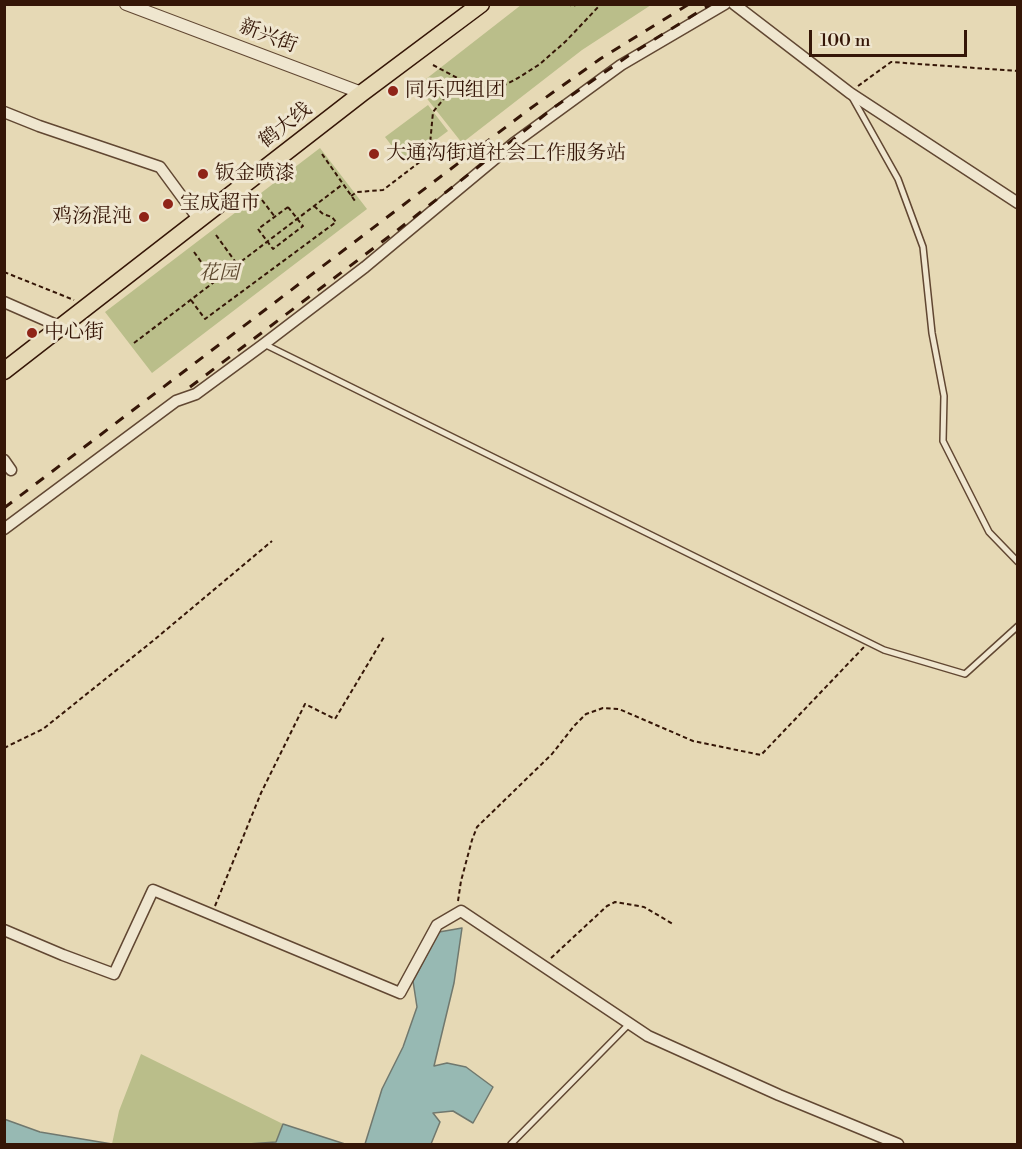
<!DOCTYPE html>
<meta charset="utf-8">
<style>
body{margin:0}
#map{position:relative;width:1022px;height:1149px;overflow:hidden;background:#e6d9b5;font-family:"Libre Bodoni",serif}
canvas{display:block}
.frame{position:absolute;inset:0;border:6px solid #351607;pointer-events:none}
.scale{position:absolute;left:809px;top:30px;width:158px;height:27px;box-sizing:border-box;border:3px solid #351607;border-top:0;padding-left:8px;font-size:18px;line-height:21px;white-space:nowrap;color:#351607;-webkit-text-stroke:4px #efe6cf;paint-order:stroke}
</style>
<div id="map">
<canvas width="1022" height="1149"></canvas>
<div class="frame"></div>
<div class="scale">100 m</div>
</div>
<script>
const g = document.querySelector('canvas').getContext('2d');
g.lineJoin = 'round';
function fillPath(path, color) {
  g.fillStyle = color;
  g.fill(path, 'evenodd');
}
function toPath(rows) {
  const path = new Path2D();
  for (const r of rows) {
    path.moveTo(r[0], r[1]);
    for (let i = 2; i < r.length; i += 2) path.lineTo(r[i], r[i + 1]);
  }
  return path;
}
function stroke(path, color, width, dash) {
  g.strokeStyle = color;
  g.lineWidth = width;
  g.lineCap = dash ? 'butt' : 'round';
  g.setLineDash(dash || []);
  g.stroke(path);
}
function write(font, color, halo, rows, align = 'center') {
  g.font = font + ' "Libre Bodoni","Noto Serif SC",serif';
  g.lineWidth = 6;
  g.setLineDash([]);
  g.textBaseline = 'middle';
  g.strokeStyle = halo;
  g.fillStyle = color;
  for (const [text, x, y, turn = 0] of rows) {
    g.save();
    g.translate(x, y);
    g.rotate((+turn || 0) * Math.PI / 180);
    g.textAlign = isNaN(turn) ? turn : align;
    if (halo) g.strokeText(text, 0, 0);
    g.fillText(text, 0, 0);
    g.restore();
  }
}
fillPath(toPath([
 [521,5,651,5,582,50,462,143,417,86],
 [428,105,448,131,405,163,385,137],
 [320,148,367,209,152,373,105,312],
 [141,1054,283,1124,276,1142,248,1144,112,1144,119,1111]
]), '#babe8a');
const water = toPath([
 [462,928,454,983,434,1066,447,1063,466,1067,493,1087,473,1123,453,1111,433,1113,440,1122,431,1144,365,1144,382,1089,403,1047,417,1007,413,981,439,932,462,928],
 [4,1119,40,1132,112,1144,5,1144,4,1119],
 [283,1124,345,1144,248,1144,276,1142,283,1124]
]);
fillPath(water, '#97b9b3');
stroke(water, '#70786e', 1.5);
const service = toPath([
 [852,97,898,179,923,247,932,333,944,396,943,441,989,532,1018,562],
 [264,344,884,650,965,674,1018,626],
 [511,1144,629,1024]
]);
const minor = toPath([
 [734,4,850,93,1018,203],
 [4,112,39,126,160,167,199,220],
 [4,302,61,327],
 [4,460,11,470],
 [4,529,176,401,196,394,264,344,365,267,514,143,621,65,725,4],
 [4,930,63,955,114,974,153,890,400,993,437,925,461,911,648,1036,779,1095,898,1144]
]);
const tertiary = toPath([
 [126,4,362,93]
]);
const trunk = toPath([
 [4,371,362,93,481,4]
]);
stroke(service, '#614732', 8);
stroke(minor, '#614732', 13);
stroke(tertiary, '#614732', 14);
stroke(trunk, '#351607', 19);
stroke(toPath([
 [567,4,573,6,578,4],
 [433,65,463,81,481,87,499,88,518,78,540,64,566,41,601,4],
 [858,86,891,62,1018,71],
 [322,154,355,201],
 [351,196,357,192,383,190,429,155,433,112,452,89,463,81],
 [262,200,275,217],
 [288,207,303,226,273,249,258,229,288,207],
 [216,235,237,264],
 [194,252,215,281],
 [4,272,74,300],
 [191,300,205,319,336,222,332,217,323,214,314,206],
 [134,343,343,184],
 [4,748,43,729,154,640,272,541],
 [458,901,461,881,472,840,477,827,552,754,574,726,586,714,603,708,619,709,693,741,761,755,864,647],
 [215,906,261,793,305,704,335,719,384,637],
 [551,958,607,906,615,902,644,907,673,924]
]), '#351607', 2, [4.5, 3]);
stroke(service, '#efe6cf', 5);
stroke(minor, '#efe6cf', 10);
stroke(tertiary, '#efe6cf', 12);
stroke(trunk, '#e6d9b5', 16);
stroke(toPath([
 [190,387,395,232,556,106,628,56,711,4],
 [4,508,531,108,600,59,689,4]
]), '#351607', 3, [10, 10]);
for (const [x, y, r, color] of [
 [393,91,6,"#8f2418"],
 [374,154,6,"#8f2418"],
 [203,174,6,"#8f2418"],
 [168,204,6,"#8f2418"],
 [144,217,6,"#8f2418"],
 [32,333,6,"#8f2418"]
]) {
  const dot = new Path2D();
  dot.arc(x, y, r, 0, 2 * Math.PI);
  g.fillStyle = color;
  g.fill(dot);
  stroke(dot, '#efe6cf', 2);
}
write('20px', '#351607', '#efe6cf', [
 ["新兴街",268,37,21],
 ["鹤大线",286,126,-38]
]);
write('20px', '#351607', '#efe6cf', [
 ["同乐四组团",405,91],
 ["大通沟街道社会工作服务站",386,154],
 ["钣金喷漆",215,174],
 ["宝成超市",180,204],
 ["鸡汤混沌",132,217,"right"],
 ["中心街",44,333]
], 'left');
write('italic 20px', '#5d482e', '#efe6cf', [
 ["花园",219,274]
]);
</script>
